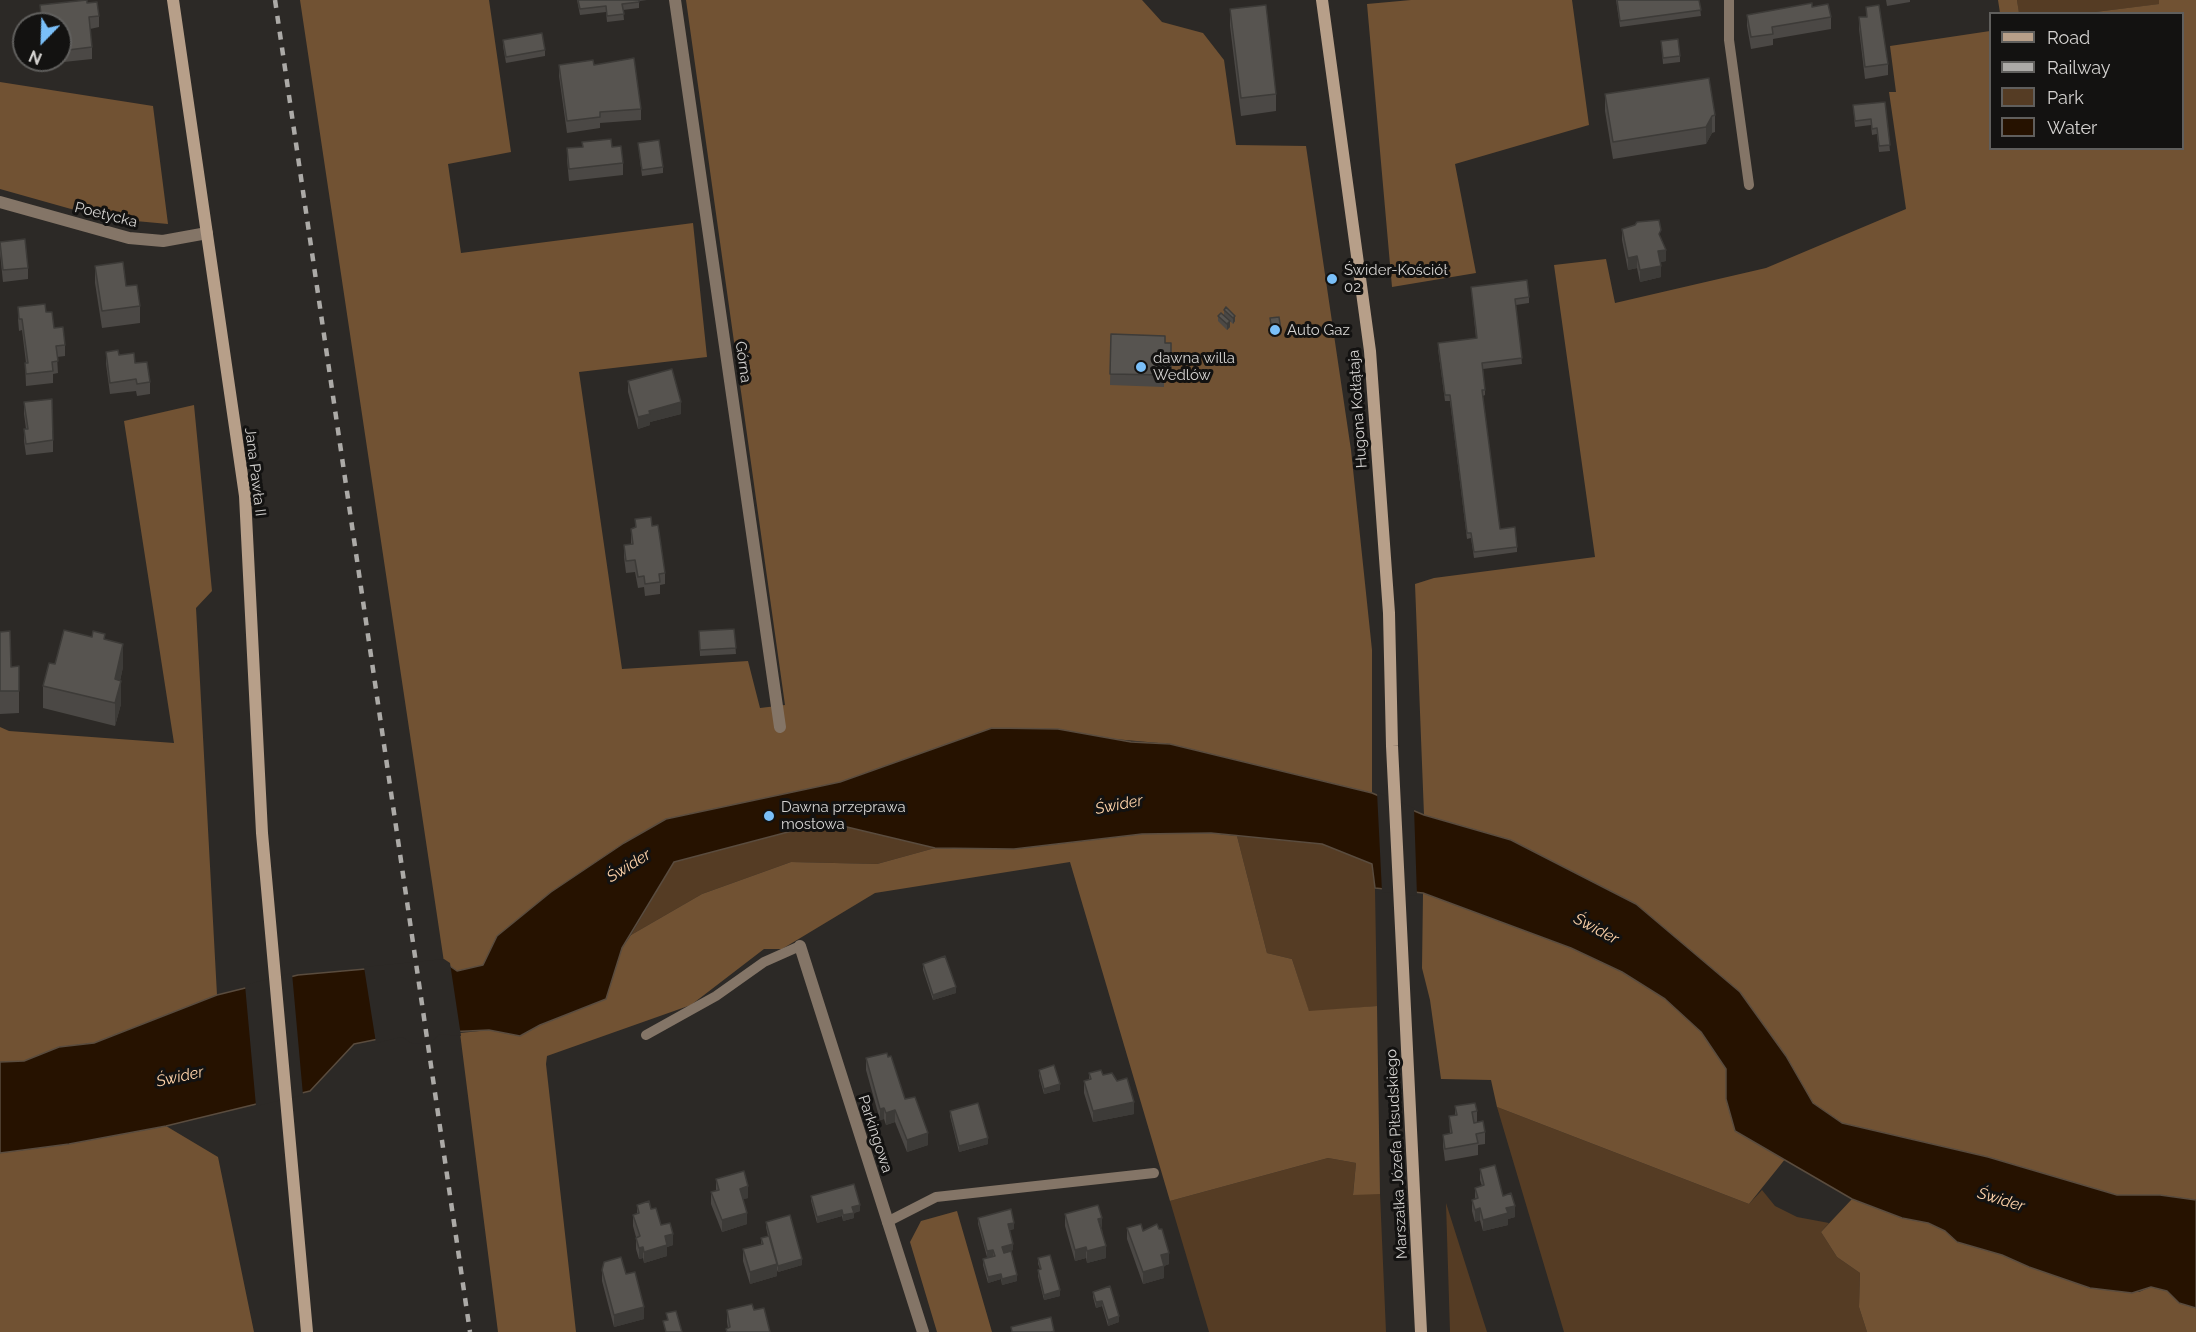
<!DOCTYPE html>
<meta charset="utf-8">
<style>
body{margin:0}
#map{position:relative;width:2196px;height:1332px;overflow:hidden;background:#2c2926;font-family:Raleway,sans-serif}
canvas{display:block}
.legend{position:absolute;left:1989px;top:12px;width:195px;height:138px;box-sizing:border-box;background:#131211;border:2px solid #605f5d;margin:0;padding:8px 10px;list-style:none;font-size:18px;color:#d4d2d0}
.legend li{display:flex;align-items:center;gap:12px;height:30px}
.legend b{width:30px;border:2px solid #605f5d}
.north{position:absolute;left:12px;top:12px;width:60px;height:60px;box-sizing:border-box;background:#131211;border:2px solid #605f5d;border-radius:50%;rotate:203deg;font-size:16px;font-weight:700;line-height:24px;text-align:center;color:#d4d2d0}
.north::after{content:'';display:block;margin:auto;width:21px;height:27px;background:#7abff8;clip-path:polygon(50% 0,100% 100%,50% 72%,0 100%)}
</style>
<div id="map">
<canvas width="2196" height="1332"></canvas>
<ul class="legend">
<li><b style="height:8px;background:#b79f89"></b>Road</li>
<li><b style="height:8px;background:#acaaa7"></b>Railway</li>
<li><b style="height:16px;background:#553c24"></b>Park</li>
<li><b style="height:16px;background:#261200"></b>Water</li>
</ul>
<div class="north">N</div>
</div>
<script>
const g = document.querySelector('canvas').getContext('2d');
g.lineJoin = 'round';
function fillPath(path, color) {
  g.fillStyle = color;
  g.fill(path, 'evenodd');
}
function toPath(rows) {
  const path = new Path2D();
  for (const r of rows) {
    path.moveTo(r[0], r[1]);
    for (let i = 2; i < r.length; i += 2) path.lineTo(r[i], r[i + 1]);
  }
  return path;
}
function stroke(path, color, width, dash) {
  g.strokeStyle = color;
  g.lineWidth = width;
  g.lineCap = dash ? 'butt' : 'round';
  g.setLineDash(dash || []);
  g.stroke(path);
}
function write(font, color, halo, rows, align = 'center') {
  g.font = font + ' Raleway,sans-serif';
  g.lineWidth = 6;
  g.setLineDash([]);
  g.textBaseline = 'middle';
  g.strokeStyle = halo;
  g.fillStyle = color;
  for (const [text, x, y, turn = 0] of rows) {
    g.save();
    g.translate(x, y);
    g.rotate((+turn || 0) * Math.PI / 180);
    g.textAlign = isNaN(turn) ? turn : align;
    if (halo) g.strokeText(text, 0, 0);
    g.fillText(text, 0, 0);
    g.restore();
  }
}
fillPath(toPath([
 [2017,0,2159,0,2160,4,2087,13,2019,14],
 [826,822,935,848,877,864,791,862,702,894,631,935,674,862],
 [1237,836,1322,844,1372,864,1375,889,1377,1006,1309,1012,1292,959,1267,953],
 [1497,1107,1749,1204,1762,1190,1775,1206,1797,1217,1829,1223,1821,1232,1837,1257,1860,1273,1859,1307,1867,1332,1564,1332],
 [1328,1158,1356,1163,1353,1194,1380,1194,1386,1332,1209,1332,1170,1201],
 [1446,1203,1487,1332,1450,1332]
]), '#553c24');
fillPath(toPath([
 [300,0,489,0,511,152,448,164,461,253,693,223,707,357,579,372,622,669,748,661,760,708,785,705,686,0,1142,0,1162,22,1203,33,1224,60,1236,145,1306,146,1351,450,1372,650,1372,793,1170,744,992,728,840,782,497,936,483,965,457,972,444,962],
 [1411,0,1572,0,1589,125,1455,164,1476,273,1392,287,1367,4],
 [1998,0,2017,0,2019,13,2000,13],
 [2159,0,2196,0,2196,1200,2160,1195,2117,1195,1988,1157,1842,1123,1813,1103,1786,1056,1740,992,1636,904,1511,840,1424,815,1415,584,1434,578,1595,557,1554,265,1606,259,1615,303,1766,268,1906,209,1889,92,1896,92,1890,46,1990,31,1990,148,2182,148,2182,14,2087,13,2159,4],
 [0,82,153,106,168,224,103,218,0,189],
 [194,405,212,591,196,608,217,995,94,1043,59,1047,24,1061,0,1062,0,727,9,731,174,743,124,421],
 [1211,833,1237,836,1267,953,1292,959,1309,1011,1377,1006,1380,1194,1353,1195,1356,1163,1328,1158,1170,1201,1070,862,875,893,782,949,764,949,691,1005,547,1056,546,1064,576,1332,498,1332,460,1033,489,1030,520,1036,540,1025,605,999,622,948,631,935,702,894,791,862,877,864,935,848,1014,849,1142,834],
 [1423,893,1571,948,1622,972,1665,999,1701,1032,1726,1069,1726,1099,1735,1131,1786,1158,1749,1204,1497,1107,1491,1080,1441,1079,1430,1000,1422,968],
 [166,1126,218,1157,254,1332,0,1332,0,1153,69,1144],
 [1852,1199,1902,1218,1928,1223,1945,1231,1957,1242,2002,1255,2029,1267,2090,1288,2139,1292,2150,1287,2167,1291,2179,1303,2196,1308,2196,1332,1867,1332,1859,1307,1860,1273,1837,1257,1821,1232],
 [957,1211,992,1332,937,1332,910,1242,921,1221]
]), '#715233');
const water = toPath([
 [992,728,1058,729,1131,742,1170,744,1372,793,1424,815,1511,840,1636,904,1740,992,1786,1056,1813,1103,1842,1123,1988,1157,2117,1195,2160,1195,2196,1200,2196,1308,2179,1303,2167,1291,2151,1287,2132,1293,2090,1288,2029,1267,2002,1255,1957,1242,1945,1231,1928,1223,1902,1218,1852,1199,1735,1131,1726,1099,1726,1069,1701,1032,1665,999,1622,972,1571,948,1423,893,1375,888,1372,864,1322,844,1211,833,1142,834,1014,849,935,848,826,822,674,862,622,948,606,999,540,1025,520,1036,489,1030,403,1034,354,1044,310,1091,166,1126,69,1144,0,1153,0,1062,24,1061,59,1047,94,1043,217,995,298,975,444,962,457,971,483,965,497,936,551,892,624,843,666,819,840,782,992,728]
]);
fillPath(water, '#261200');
stroke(water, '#5a4c3e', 1.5);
fillPath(toPath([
 [1377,792,1414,808,1417,896,1382,892],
 [444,959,450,963,461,1036,439,1034,432,1042,413,1044,402,1037,376,1043,364,967],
 [292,973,303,1095,256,1106,245,985]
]), '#2c2926');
stroke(toPath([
 [1729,0,1729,40,1749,185],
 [646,1035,716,996,764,962,800,946],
 [887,1222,936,1197,1154,1173]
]), '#847567', 10);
stroke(toPath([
 [675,0,780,727],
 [0,202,129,238,163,241,207,233],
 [800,946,923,1332]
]), '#847567', 12);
stroke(toPath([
 [173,0,245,496,262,833,307,1332],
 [1322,0,1370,351,1389,613,1392,746,1421,1332]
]), '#b79f89', 12);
stroke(toPath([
 [275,0,470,1332]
]), '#acaaa7', 4.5, [8, 8]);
fillPath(toPath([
 [577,0,647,0,639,1,639,8,623,10,624,20,607,22,606,12,580,15],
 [1616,0,1699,0,1701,16,1620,27],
 [1886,0,1910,0,1910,2,1887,6],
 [87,3,99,16,99,27,90,29,92,47,92,59,45,64,45,60,60,60,60,24,40,24,40,5],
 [1812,7,1831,17,1831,29,1773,39,1773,45,1751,49,1747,26,1747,15],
 [1866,7,1888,64,1888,75,1865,79,1859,29,1859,17,1866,17],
 [1230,9,1276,94,1276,111,1241,116,1230,26],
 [503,40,545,50,545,56,506,63,503,46],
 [1661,41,1680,56,1680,62,1663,64],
 [559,65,594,65,641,109,641,120,600,123,600,128,567,133,559,76],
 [1605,94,1715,115,1715,132,1712,133,1706,144,1613,159,1605,111],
 [1885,102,1890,151,1879,152,1877,134,1872,135,1871,125,1855,127,1853,105],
 [582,142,612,147,623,163,623,175,569,181,567,160,567,148,582,147],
 [638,143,663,167,663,173,642,176],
 [1622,229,1661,238,1666,261,1660,262,1661,277,1640,282,1637,268,1628,270,1622,240],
 [0,242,28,268,28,279,3,282,0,253],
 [95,266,140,306,140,323,102,328,95,283],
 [1471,287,1529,297,1529,303,1516,305,1522,364,1483,369,1485,390,1485,395,1483,396,1500,529,1517,547,1517,552,1474,558,1471,538,1467,539,1450,401,1445,401,1438,349,1438,343,1476,339],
 [18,307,46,312,54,328,65,345,65,356,57,357,58,373,53,374,53,383,26,386,25,363,26,363,22,330,19,331,18,319],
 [1226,307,1235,321,1233,324,1230,321,1230,327,1227,330,1218,321,1218,316,1224,316,1224,310],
 [1270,318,1281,330,1281,335,1272,337],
 [1111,334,1165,343,1171,343,1171,380,1164,380,1164,387,1110,385],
 [106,352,119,355,135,363,150,382,150,394,137,396,136,391,110,394,106,364],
 [628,381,681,414,650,422,650,425,638,429,628,392],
 [24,402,53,440,53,452,26,455,24,441,24,429,26,429,24,414],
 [635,519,652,526,665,573,665,584,660,585,660,594,645,596,644,587,638,588,635,572,626,573,624,557,624,545,631,544,631,529,635,528],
 [734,629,736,654,700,656,699,631],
 [0,632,19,691,19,713,0,714],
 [105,640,123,667,120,681,121,704,115,726,43,708,43,686,55,664],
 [923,964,956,993,933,1000,923,970],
 [866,1058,905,1099,928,1145,907,1152,895,1122,886,1125,884,1119,880,1120,866,1070],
 [1039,1070,1060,1090,1044,1094,1039,1076],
 [1089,1073,1103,1075,1117,1081,1134,1114,1093,1122,1084,1093,1084,1081,1089,1080],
 [1455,1106,1477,1111,1477,1122,1485,1132,1485,1144,1478,1145,1478,1155,1445,1161,1443,1146,1443,1135,1450,1134,1449,1116,1455,1115],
 [950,1111,988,1144,959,1152,950,1116],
 [1480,1169,1503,1196,1515,1217,1508,1219,1508,1225,1483,1231,1480,1220,1475,1222,1472,1211,1472,1200,1475,1199,1475,1188,1482,1186,1480,1180],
 [716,1179,748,1198,743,1199,747,1224,722,1232,711,1204,711,1192,716,1191],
 [811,1196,860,1211,854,1213,854,1218,843,1221,842,1216,817,1223,811,1201],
 [637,1205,651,1209,673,1245,667,1247,667,1256,644,1263,643,1258,639,1259,636,1249,636,1237,633,1226,633,1215,637,1214],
 [1065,1214,1102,1229,1106,1258,1087,1263,1086,1258,1075,1261,1065,1226],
 [978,1218,1014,1229,1010,1230,1013,1250,1004,1253,1017,1281,1002,1285,1001,1279,988,1283,983,1265,983,1259,993,1256,987,1257,978,1224],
 [766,1222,802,1265,778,1272,777,1270,777,1276,750,1284,743,1261,743,1249,761,1244,761,1238,768,1236,766,1227],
 [1127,1228,1143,1231,1169,1264,1164,1266,1164,1278,1143,1284,1127,1239],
 [1038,1258,1060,1296,1044,1300,1038,1276,1038,1270,1040,1269,1038,1264],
 [602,1270,626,1274,644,1319,614,1327,602,1281],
 [1093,1292,1119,1322,1108,1326,1102,1306,1096,1308,1093,1297],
 [727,1310,754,1310,770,1332,726,1332,726,1329,728,1328,727,1322]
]), '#4b4845');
fillPath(toPath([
 [1712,116,1712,133,1706,144,1706,127],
 [1666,250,1666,261,1658,263,1658,251],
 [1637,256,1637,268,1628,270,1628,258],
 [1661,266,1661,277,1640,282,1640,270],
 [1235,316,1235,321,1233,324,1233,318],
 [1230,321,1230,327,1227,330,1227,324],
 [681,402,681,414,650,422,650,425,638,429,638,417,649,411],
 [123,644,123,667,115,702,115,679],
 [121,681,121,704,115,726,115,703],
 [956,987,956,993,933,1000,933,995],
 [1060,1084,1060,1090,1044,1094,1044,1089],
 [1134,1102,1134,1114,1093,1122,1093,1111],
 [884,1108,884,1119,880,1120,880,1109],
 [895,1110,895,1122,886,1125,886,1113],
 [928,1133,928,1145,907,1152,907,1140],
 [988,1138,988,1144,959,1152,959,1146],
 [748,1186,748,1198,740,1200,740,1189],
 [860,1205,860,1211,852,1213,852,1207],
 [1515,1206,1515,1217,1508,1219,1508,1225,1483,1231,1483,1220,1506,1208],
 [1480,1208,1480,1220,1475,1222,1475,1210],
 [842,1210,842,1216,817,1223,817,1217],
 [747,1213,747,1224,722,1232,722,1220],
 [854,1213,854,1218,843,1221,843,1215],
 [1102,1218,1102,1229,1098,1219],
 [1014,1223,1014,1229,1008,1230,1008,1224],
 [673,1234,673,1245,667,1247,667,1256,644,1263,644,1252,665,1236],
 [1013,1244,1013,1250,1002,1253,1002,1247],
 [1106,1246,1106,1258,1087,1263,1087,1251],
 [643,1247,643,1258,639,1259,639,1248],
 [1086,1247,1086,1258,1075,1261,1075,1250],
 [993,1250,993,1256,987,1257,987,1251],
 [1169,1253,1169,1264,1161,1267,1161,1255],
 [802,1259,802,1265,778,1272,778,1266],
 [777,1264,777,1276,750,1284,750,1272],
 [1164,1266,1164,1278,1143,1284,1143,1272],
 [1001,1274,1001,1279,988,1283,988,1277],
 [1017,1275,1017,1281,1002,1285,1002,1279],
 [1060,1290,1060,1296,1044,1300,1044,1295],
 [1102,1301,1102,1306,1096,1308,1096,1302],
 [644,1307,644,1319,614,1327,614,1315],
 [1119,1316,1119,1322,1108,1326,1108,1320]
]), '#3d3b38');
const building = toPath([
 [87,0,87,3,97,2,99,16,89,17,92,47,60,51,60,24,42,24,40,5,87,0],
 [578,0,639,0,639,2,622,4,624,14,607,16,606,6,580,9,578,0],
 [1617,0,1699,0,1701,10,1620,21,1617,0],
 [1812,3,1812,7,1828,4,1831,17,1772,27,1773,34,1751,37,1747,15,1812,3],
 [1266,5,1276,94,1241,98,1230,9,1266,5],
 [1879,5,1888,64,1865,67,1859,17,1867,17,1866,7,1879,5],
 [542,33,545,50,506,57,503,40,542,33],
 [1678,39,1680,56,1663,58,1661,41,1678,39],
 [634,58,641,109,600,112,600,117,567,121,559,65,593,60,594,65,634,58],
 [1709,78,1715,115,1712,116,1706,127,1613,142,1605,94,1709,78],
 [1885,102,1890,145,1879,146,1877,128,1872,129,1871,119,1855,121,1853,105,1885,102],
 [611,139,612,147,621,146,623,163,569,169,567,148,583,147,582,142,611,139],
 [659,140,663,167,642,170,638,143,659,140],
 [1659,220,1661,230,1659,234,1666,250,1658,251,1661,266,1640,270,1637,256,1628,258,1622,229,1635,225,1637,222,1659,220],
 [25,239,28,268,3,270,0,242,25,239],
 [123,262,126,286,137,285,140,306,102,311,95,266,123,262],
 [1527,280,1529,297,1515,299,1522,358,1482,363,1485,390,1482,390,1500,529,1515,527,1517,547,1474,552,1471,533,1467,533,1450,395,1445,395,1438,343,1477,338,1471,287,1527,280],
 [45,304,46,312,52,312,54,328,63,327,65,345,56,346,58,361,52,362,53,371,26,374,25,363,28,363,22,319,19,319,18,307,45,304],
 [1226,307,1235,316,1233,318,1224,310,1226,307],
 [1221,313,1230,321,1227,324,1218,316,1221,313],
 [1279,317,1281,330,1272,331,1270,318,1279,317],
 [1111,334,1165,336,1165,343,1171,343,1171,368,1164,368,1164,375,1110,374,1111,334],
 [118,350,119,355,134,353,135,363,147,362,150,382,137,384,136,379,110,383,106,352,118,350],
 [672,369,681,402,649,411,650,414,638,417,628,381,672,369],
 [52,399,53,440,26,444,24,429,28,429,24,402,52,399],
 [651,517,652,526,658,525,665,573,659,574,660,582,645,584,644,576,638,577,635,560,626,561,624,545,633,544,631,529,636,527,635,519,651,517],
 [734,629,736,648,700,650,699,631,734,629],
 [64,630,92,637,93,631,105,634,104,639,123,644,115,679,121,681,115,703,43,686,49,663,55,664,64,630],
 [10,631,11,667,19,666,19,691,0,691,0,632,10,631],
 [945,956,956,987,933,995,923,964,945,956],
 [887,1053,888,1057,891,1056,905,1099,915,1097,928,1133,907,1140,895,1110,886,1113,884,1108,880,1109,866,1058,887,1053],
 [1054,1065,1060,1084,1044,1089,1039,1070,1054,1065],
 [1101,1070,1103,1075,1112,1073,1117,1081,1127,1078,1134,1102,1093,1111,1084,1081,1091,1079,1089,1073,1101,1070],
 [978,1103,988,1138,959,1146,950,1111,978,1103],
 [1475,1103,1477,1111,1472,1112,1474,1123,1483,1121,1485,1132,1476,1134,1478,1143,1445,1149,1443,1135,1452,1133,1449,1116,1457,1115,1455,1106,1475,1103],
 [1495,1165,1503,1196,1511,1193,1515,1206,1506,1208,1508,1213,1483,1220,1480,1208,1475,1210,1472,1200,1478,1198,1475,1188,1484,1185,1480,1169,1495,1165],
 [744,1171,748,1186,740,1189,747,1213,722,1220,711,1192,719,1190,716,1179,744,1171],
 [854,1184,860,1205,852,1207,854,1213,843,1215,842,1210,817,1217,811,1196,854,1184],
 [649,1201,651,1209,656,1208,661,1225,670,1223,673,1234,665,1236,667,1245,644,1252,643,1247,639,1248,636,1238,640,1236,633,1215,639,1213,637,1205,649,1201],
 [1098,1205,1102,1218,1098,1219,1106,1246,1087,1251,1086,1247,1075,1250,1065,1214,1098,1205],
 [1011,1209,1014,1223,1008,1224,1013,1244,1002,1247,1004,1253,1011,1251,1017,1275,1002,1279,1001,1274,988,1277,983,1259,995,1256,993,1250,987,1251,978,1218,1011,1209],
 [790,1215,802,1259,778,1266,766,1222,790,1215],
 [1141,1224,1143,1231,1157,1224,1159,1229,1162,1229,1169,1253,1161,1255,1164,1266,1143,1272,1127,1228,1141,1224],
 [769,1236,777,1264,750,1272,743,1249,763,1244,761,1238,769,1236],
 [1050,1255,1060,1290,1044,1295,1038,1270,1041,1269,1038,1258,1050,1255],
 [621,1257,626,1274,635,1272,644,1307,614,1315,602,1270,604,1262,621,1257],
 [1110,1286,1119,1316,1108,1320,1102,1301,1096,1302,1093,1292,1110,1286],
 [752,1304,754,1310,764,1308,770,1332,727,1332,726,1329,730,1327,727,1310,752,1304],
 [676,1311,682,1332,666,1332,663,1321,668,1320,666,1313,676,1311],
 [1051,1317,1054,1331,1051,1332,1012,1332,1011,1327,1051,1317]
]);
fillPath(building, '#575450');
stroke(building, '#3d3b38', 1.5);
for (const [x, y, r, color] of [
 [1332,279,6,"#7abff8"],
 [1275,330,6,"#7abff8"],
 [1141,367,6,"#7abff8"],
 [769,816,6,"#7abff8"]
]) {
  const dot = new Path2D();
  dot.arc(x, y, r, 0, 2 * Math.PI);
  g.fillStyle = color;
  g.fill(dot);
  stroke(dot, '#131211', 2);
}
write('15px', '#d4d2d0', '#131211', [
 ["Poetycka",106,215,14],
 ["Górna",743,362,82],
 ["Hugona Kołłątaja",1358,409,-94],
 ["Jana Pawła II",255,472,83],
 ["Parkingowa",875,1134,72],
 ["Marszałka Józefa Piłsudskiego",1397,1154,-93]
]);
write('15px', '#d4d2d0', '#131211', [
 ["Świder-Kościół",1344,270],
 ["02",1344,287],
 ["Auto Gaz",1287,330],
 ["dawna willa",1153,358],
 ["Wedlów",1153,375],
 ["Dawna przeprawa",781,807],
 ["mostowa",781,824]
], 'left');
write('italic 16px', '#fdd2a9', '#131211', [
 ["Świder",1119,805,-11],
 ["Świder",629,866,-32],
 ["Świder",1596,929,28],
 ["Świder",180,1077,-12],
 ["Świder",2001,1200,17]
]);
</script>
